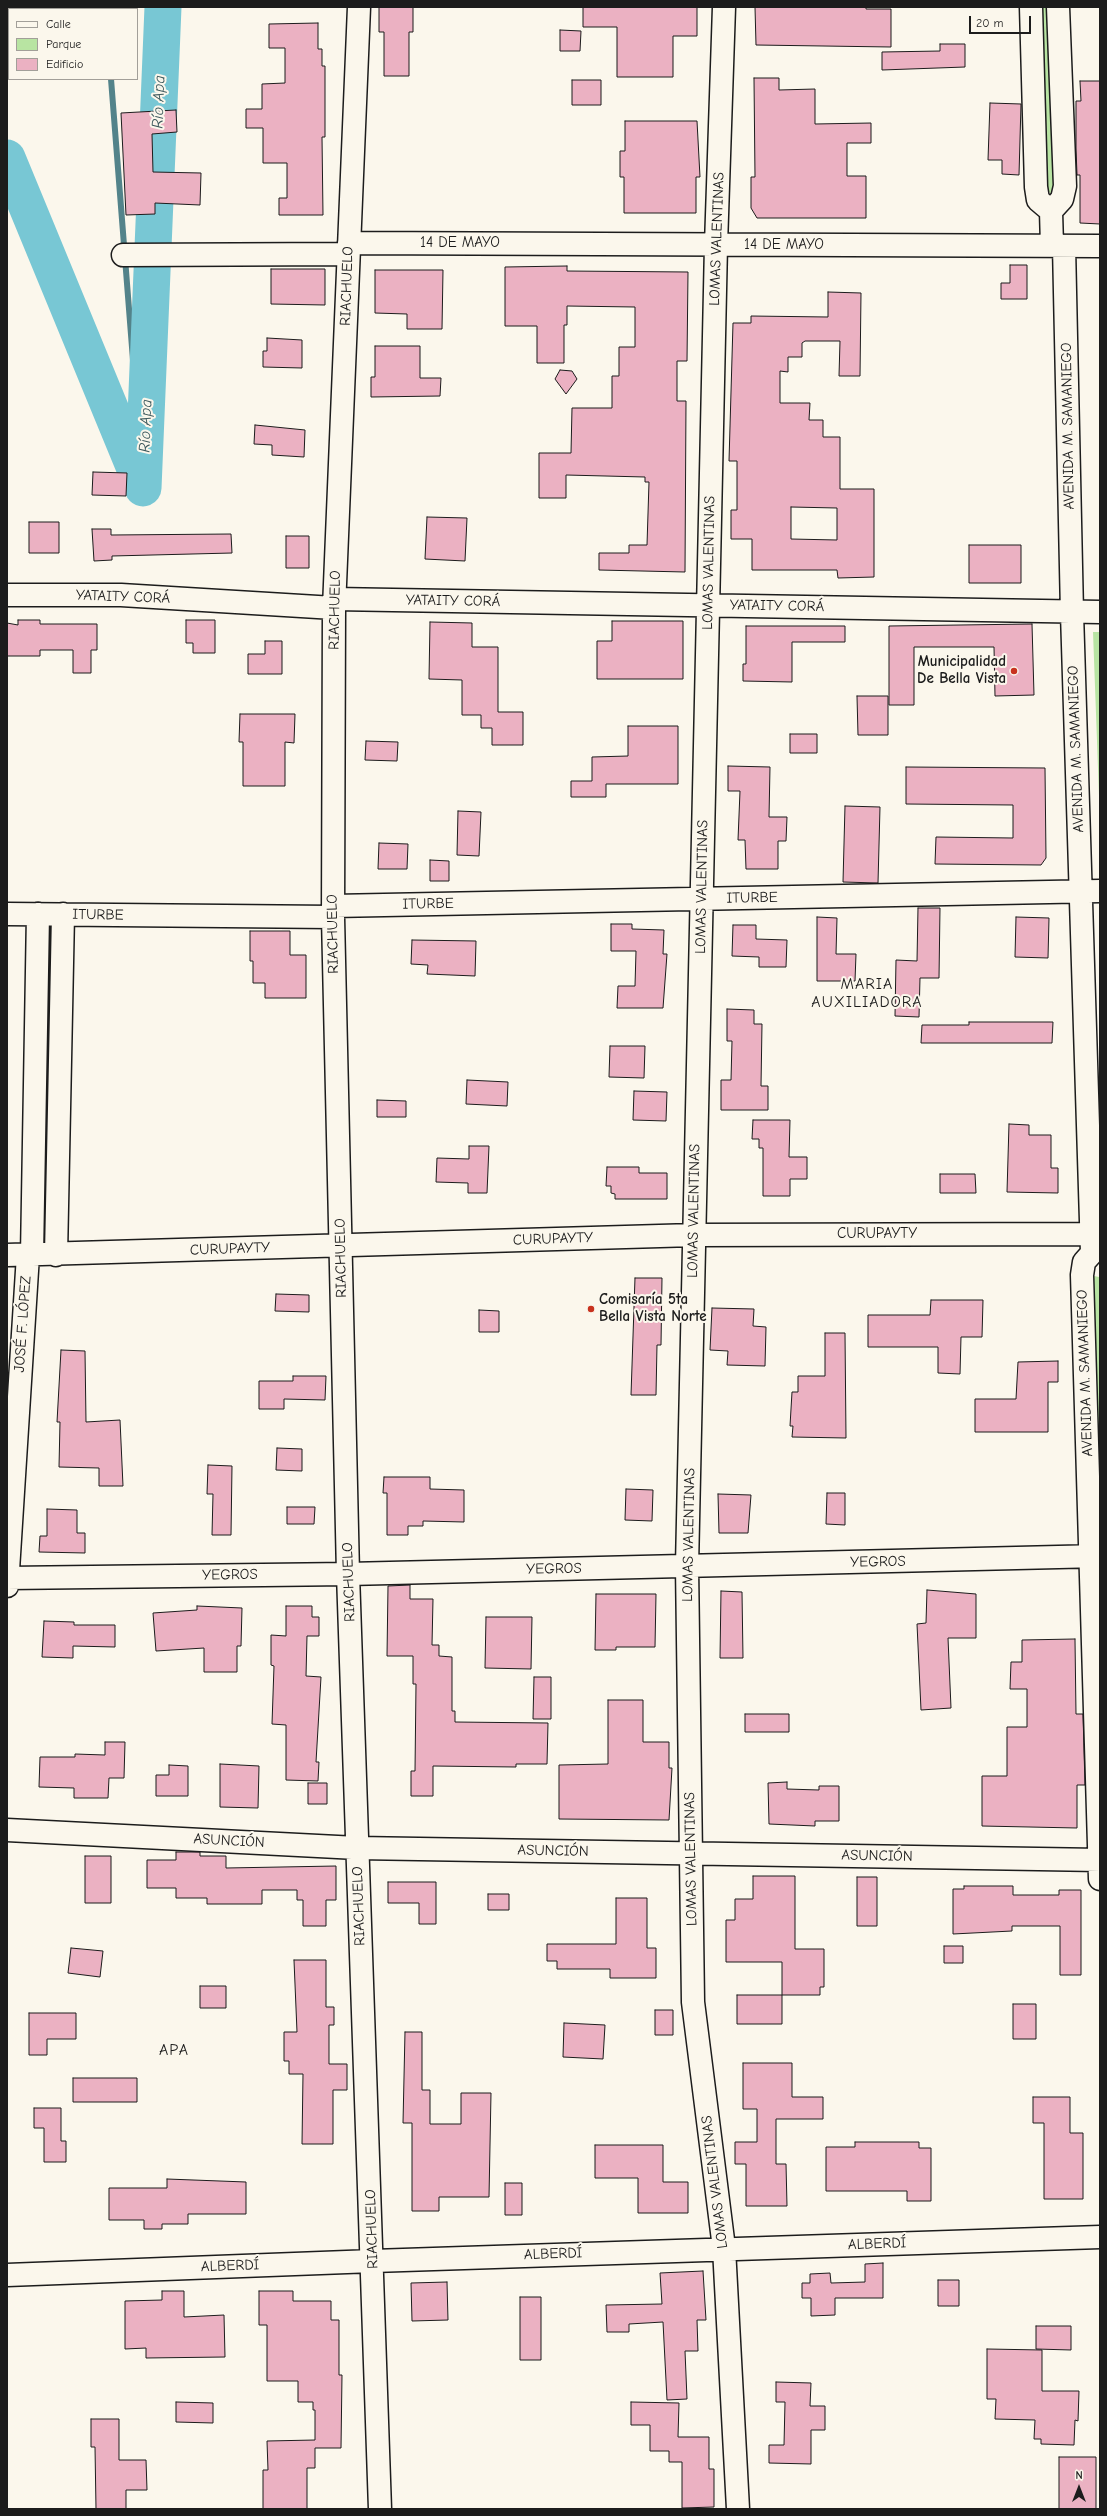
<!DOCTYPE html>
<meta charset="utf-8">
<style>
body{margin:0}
#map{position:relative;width:1107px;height:2516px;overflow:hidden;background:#fbf7ec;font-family:"Comic Neue",sans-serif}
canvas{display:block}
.frame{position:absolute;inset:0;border:8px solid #1c1c1c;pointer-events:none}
.legend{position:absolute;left:8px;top:8px;width:130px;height:72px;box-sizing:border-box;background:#fbf7ec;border:1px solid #a29f99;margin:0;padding:5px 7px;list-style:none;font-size:12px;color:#1c1c1c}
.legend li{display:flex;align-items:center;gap:8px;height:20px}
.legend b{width:20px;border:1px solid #a29f99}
.north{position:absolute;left:1059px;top:2468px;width:40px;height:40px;-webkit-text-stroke:3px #fbf7ec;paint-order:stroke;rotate:0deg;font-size:11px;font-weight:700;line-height:16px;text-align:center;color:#1c1c1c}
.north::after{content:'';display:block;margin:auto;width:14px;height:18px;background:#1c1c1c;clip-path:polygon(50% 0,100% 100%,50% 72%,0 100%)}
.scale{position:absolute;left:969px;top:16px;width:62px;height:18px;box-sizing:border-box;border:2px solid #1c1c1c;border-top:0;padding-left:5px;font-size:12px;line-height:14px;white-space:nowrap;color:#1c1c1c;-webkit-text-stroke:3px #fbf7ec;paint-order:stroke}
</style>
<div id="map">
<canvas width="1107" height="2516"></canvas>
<div class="frame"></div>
<ul class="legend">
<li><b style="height:5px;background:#fbf7ec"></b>Calle</li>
<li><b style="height:11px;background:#b8e4a2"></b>Parque</li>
<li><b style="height:11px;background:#ebb1c2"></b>Edificio</li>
</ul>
<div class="north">N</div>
<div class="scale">20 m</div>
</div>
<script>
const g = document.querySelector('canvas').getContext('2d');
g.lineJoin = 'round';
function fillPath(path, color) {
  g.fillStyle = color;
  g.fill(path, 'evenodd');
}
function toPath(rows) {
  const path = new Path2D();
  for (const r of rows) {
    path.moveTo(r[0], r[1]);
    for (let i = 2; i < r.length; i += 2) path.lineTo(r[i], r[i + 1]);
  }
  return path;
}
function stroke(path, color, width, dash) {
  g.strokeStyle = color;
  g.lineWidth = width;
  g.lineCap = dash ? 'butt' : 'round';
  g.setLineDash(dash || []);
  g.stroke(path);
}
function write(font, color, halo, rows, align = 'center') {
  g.font = font + ' "Comic Neue",sans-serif';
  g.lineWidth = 4;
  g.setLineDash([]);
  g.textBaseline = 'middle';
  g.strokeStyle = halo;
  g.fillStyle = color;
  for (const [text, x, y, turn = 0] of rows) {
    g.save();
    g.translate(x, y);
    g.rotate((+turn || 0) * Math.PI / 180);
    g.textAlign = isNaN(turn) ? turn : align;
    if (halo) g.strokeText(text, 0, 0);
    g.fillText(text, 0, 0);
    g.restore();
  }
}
fillPath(toPath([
 [1040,7,1049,7,1055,190,1052,194,1046,190],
 [1093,632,1100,632,1100,823],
 [51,928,53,929,47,1234,43,1235,47,929],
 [1094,1276,1099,1277,1100,1287,1100,1533,1092,1277]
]), '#b8e4a2');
stroke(toPath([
 [105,7,105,9],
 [111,79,143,488]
]), '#53838a', 6);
stroke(toPath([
 [7,158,143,488,163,7]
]), '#78c7d4', 37);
const building = toPath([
 [379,7,413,7,413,32,409,32,409,76,384,76,384,32,379,32,379,7],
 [583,7,697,7,697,36,673,36,673,77,617,77,617,27,583,27,583,7],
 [755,7,866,7,866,9,891,9,891,47,756,45,755,7],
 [318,23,318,49,322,49,322,66,325,66,325,137,322,137,323,215,279,215,279,198,287,198,287,163,263,163,263,128,246,128,246,109,262,109,262,84,285,83,285,48,269,48,269,24,318,23],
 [560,30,581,31,580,51,560,51,560,30],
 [940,44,965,44,965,67,882,70,882,52,940,51,940,44],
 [754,78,779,78,779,90,815,89,815,124,871,123,871,143,847,143,847,176,866,176,866,218,757,218,751,208,751,177,755,177,754,78],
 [572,80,601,80,601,105,572,105,572,80],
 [1080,81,1100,81,1100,224,1080,223,1080,175,1077,175,1076,149,1076,101,1081,101,1080,81],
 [990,103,1021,104,1019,175,1002,174,1002,160,988,160,990,103],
 [176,110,177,132,152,134,153,172,201,173,200,205,155,203,155,214,126,215,121,113,176,110],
 [625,121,697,121,700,177,696,177,696,213,624,213,624,177,620,177,620,151,625,151,625,121],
 [1010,265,1027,265,1027,299,1001,299,1001,283,1010,283,1010,265],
 [567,266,567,271,688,272,687,361,677,361,677,401,686,401,685,572,599,570,599,553,629,553,629,545,647,545,649,482,645,482,645,477,566,475,566,498,539,498,539,453,571,453,572,408,612,408,612,376,619,376,619,347,635,347,635,307,567,306,567,325,564,325,564,363,537,363,537,326,505,326,505,267,567,266],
 [271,269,325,269,325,305,271,304,271,269],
 [375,270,443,270,442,329,407,329,407,314,375,313,375,270],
 [828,292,861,293,860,376,839,376,840,341,805,341,802,343,802,357,788,357,788,372,780,371,780,403,810,403,809,420,823,420,823,437,840,437,840,489,874,489,874,577,838,578,837,570,752,570,752,539,731,539,731,510,737,510,737,461,729,461,733,323,751,323,751,316,828,317,828,292],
 [791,507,837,508,837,540,791,539,791,507],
 [267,338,302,340,302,368,263,367,263,351,267,351,267,338],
 [375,346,420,346,420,378,441,378,440,396,371,397,371,377,375,377,375,346],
 [560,370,572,371,577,379,566,394,555,379,560,370],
 [255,425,305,430,304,457,272,455,272,445,254,444,255,425],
 [93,472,127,473,126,496,92,495,93,472],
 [427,517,467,518,465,561,425,559,427,517],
 [29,522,59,522,59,553,29,553,29,522],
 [92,529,111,529,111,535,231,534,232,553,112,556,112,560,94,561,92,529],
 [286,536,309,536,309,568,286,568,286,536],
 [969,545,1021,545,1021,583,969,583,969,545],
 [18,620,40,620,40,624,97,624,97,650,91,650,91,673,73,673,73,650,40,650,40,656,7,656,7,623,18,625,18,620],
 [186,620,215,620,215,653,193,653,193,643,186,643,186,620],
 [612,621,683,621,683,679,597,679,597,641,612,641,612,621],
 [430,622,472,623,472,647,498,647,498,712,523,712,523,745,492,745,492,728,481,728,481,715,462,715,462,680,429,679,430,622],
 [1032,624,1034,695,995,696,994,647,914,647,914,705,889,705,889,626,1032,624],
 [746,626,845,626,845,642,792,642,792,682,743,681,743,664,746,664,746,626],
 [265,641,282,641,282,674,248,674,248,654,265,654,265,641],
 [857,696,888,696,888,735,858,735,857,696],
 [240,714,295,714,294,743,285,742,285,786,243,786,243,742,239,742,240,714],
 [628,726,678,726,678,784,606,784,606,797,571,797,571,781,592,781,592,757,628,756,628,726],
 [790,734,817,734,817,753,790,753,790,734],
 [366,741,398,742,397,761,365,760,366,741],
 [728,766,770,767,769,817,787,817,786,841,778,841,778,869,746,869,745,840,738,840,740,791,728,791,728,766],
 [906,767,1045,768,1046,858,1041,865,935,864,936,837,1013,838,1013,805,906,804,906,767],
 [845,806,880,807,878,883,843,882,845,806],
 [458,811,481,812,479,856,457,855,458,811],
 [379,843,408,844,407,869,378,869,379,843],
 [430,860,449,861,449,881,430,881,430,860],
 [918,908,940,908,939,978,920,978,919,1017,895,1016,896,960,917,961,918,908],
 [817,917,837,918,836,954,856,954,855,981,817,981,817,917],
 [1016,917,1049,918,1048,958,1015,957,1016,917],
 [611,924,632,924,632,929,664,930,663,954,667,954,663,1008,617,1008,618,986,635,986,636,951,611,951,611,924],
 [733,925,756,925,756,939,787,940,786,967,759,967,759,957,732,956,733,925],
 [250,931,290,931,290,955,306,955,306,998,265,998,265,983,253,983,253,961,250,961,250,931],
 [412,940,476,941,475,976,427,974,428,965,411,964,412,940],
 [727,1009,754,1010,754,1024,762,1024,761,1086,768,1086,768,1110,721,1110,721,1080,731,1080,732,1041,727,1041,727,1009],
 [969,1022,1053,1022,1052,1043,921,1043,922,1025,969,1025,969,1022],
 [610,1046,645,1046,644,1078,609,1077,610,1046],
 [467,1080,508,1082,507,1106,466,1104,467,1080],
 [634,1091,667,1092,666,1121,633,1120,634,1091],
 [377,1100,406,1101,406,1117,377,1117,377,1100],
 [753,1120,790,1120,789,1157,807,1157,807,1179,790,1179,790,1196,763,1196,763,1148,759,1148,759,1139,752,1139,753,1120],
 [1009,1124,1029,1125,1029,1135,1051,1135,1051,1168,1058,1168,1058,1193,1007,1192,1009,1124],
 [469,1146,489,1146,487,1193,468,1193,468,1183,436,1182,437,1158,469,1159,469,1146],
 [607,1167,639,1167,639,1173,667,1173,667,1199,615,1199,615,1194,611,1193,611,1186,606,1186,607,1167],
 [940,1174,975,1174,976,1193,940,1193,940,1174],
 [635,1278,662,1278,661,1345,657,1345,656,1395,631,1395,635,1278],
 [276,1294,309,1295,309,1312,275,1311,276,1294],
 [931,1300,983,1300,982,1337,961,1337,960,1374,938,1373,938,1347,868,1347,868,1315,930,1315,931,1300],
 [712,1308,754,1309,753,1326,766,1327,765,1366,727,1365,728,1351,710,1350,712,1308],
 [479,1310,499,1311,499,1332,479,1332,479,1310],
 [825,1333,845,1333,846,1438,792,1437,793,1426,790,1426,792,1392,798,1392,798,1376,825,1376,825,1333],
 [61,1350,85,1351,86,1422,120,1420,123,1486,99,1486,99,1468,59,1467,60,1422,57,1422,61,1350],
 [1058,1361,1058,1382,1048,1382,1048,1432,975,1432,975,1399,1016,1399,1018,1362,1058,1361],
 [293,1376,326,1376,325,1400,284,1399,284,1409,259,1409,259,1381,293,1381,293,1376],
 [277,1448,302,1449,302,1471,276,1470,277,1448],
 [208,1465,232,1466,231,1535,212,1535,213,1494,207,1494,208,1465],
 [384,1477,430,1477,430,1489,464,1490,464,1522,423,1521,423,1526,408,1526,408,1535,387,1535,387,1493,383,1493,384,1477],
 [626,1489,653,1490,652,1521,625,1520,626,1489],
 [827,1493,845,1493,845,1525,826,1524,827,1493],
 [718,1494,751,1495,748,1533,719,1533,718,1494],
 [287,1507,315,1507,314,1524,287,1524,287,1507],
 [47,1509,77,1510,77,1533,85,1533,85,1553,39,1552,40,1536,47,1536,47,1509],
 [410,1585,410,1599,433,1599,432,1645,439,1645,439,1656,452,1657,452,1711,455,1711,455,1722,548,1723,547,1764,516,1764,516,1767,433,1766,433,1796,411,1796,411,1771,415,1771,416,1684,413,1684,413,1656,387,1656,388,1586,410,1585],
 [927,1590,976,1594,976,1638,948,1638,951,1708,921,1710,917,1624,926,1623,927,1590],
 [721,1591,742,1592,743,1658,720,1658,721,1591],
 [596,1594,656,1594,655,1647,616,1647,616,1650,595,1650,596,1594],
 [197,1606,242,1608,241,1646,237,1646,237,1672,204,1672,204,1648,156,1651,153,1613,197,1610,197,1606],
 [286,1606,312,1606,312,1617,319,1617,319,1636,307,1636,306,1676,321,1677,316,1762,319,1762,318,1781,286,1780,286,1725,272,1724,274,1666,271,1665,271,1635,286,1636,286,1606],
 [486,1617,532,1617,531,1669,485,1668,486,1617],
 [44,1621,74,1622,74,1625,115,1625,115,1647,73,1646,73,1658,42,1657,44,1621],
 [1075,1639,1076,1714,1083,1714,1085,1785,1077,1785,1077,1828,982,1826,982,1776,1007,1776,1007,1727,1027,1727,1027,1689,1010,1689,1011,1662,1022,1662,1022,1640,1075,1639],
 [534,1677,551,1677,551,1719,533,1719,534,1677],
 [608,1700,643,1700,643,1742,669,1742,669,1768,672,1768,669,1820,559,1819,559,1765,608,1764,608,1700],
 [745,1714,789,1714,789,1732,745,1732,745,1714],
 [105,1742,125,1742,124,1778,109,1778,108,1798,74,1798,74,1788,39,1787,40,1757,75,1757,75,1754,105,1755,105,1742],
 [220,1764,259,1766,258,1808,220,1807,220,1764],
 [169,1765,188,1766,188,1796,156,1796,156,1775,169,1775,169,1765],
 [787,1782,787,1789,819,1790,819,1786,839,1786,839,1821,815,1821,815,1826,769,1824,768,1783,787,1782],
 [308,1783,327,1783,327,1804,308,1804,308,1783],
 [176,1852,200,1852,200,1856,226,1856,226,1868,336,1866,336,1900,326,1900,326,1926,303,1926,303,1900,297,1900,297,1890,262,1890,262,1904,207,1904,207,1898,176,1898,176,1888,147,1888,147,1860,176,1860,176,1852],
 [85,1856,111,1856,111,1903,85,1903,85,1856],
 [753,1876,795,1876,795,1949,824,1949,824,1987,820,1987,820,1995,782,1995,782,1962,726,1962,726,1920,735,1920,735,1899,753,1899,753,1876],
 [857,1877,877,1877,877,1926,857,1926,857,1877],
 [388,1882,436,1882,436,1924,419,1924,419,1903,388,1903,388,1882],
 [964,1886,1013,1886,1013,1895,1059,1895,1059,1890,1081,1890,1081,1975,1060,1975,1060,1926,1012,1926,1012,1931,953,1934,953,1889,964,1889,964,1886],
 [488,1894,509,1894,509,1910,488,1910,488,1894],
 [616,1898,647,1898,647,1948,656,1948,656,1978,610,1978,610,1969,557,1969,557,1961,547,1961,547,1944,616,1944,616,1898],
 [944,1946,963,1946,963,1963,944,1963,944,1946],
 [71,1948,103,1951,100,1977,68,1973,71,1948],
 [294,1960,326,1960,326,2007,334,2007,334,2025,329,2025,329,2064,347,2064,347,2090,333,2090,333,2144,302,2144,303,2074,289,2074,289,2061,284,2061,284,2032,297,2032,294,1960],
 [200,1986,226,1986,226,2008,200,2008,200,1986],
 [737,1995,782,1995,782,2024,737,2024,737,1995],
 [1013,2004,1036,2004,1036,2039,1013,2039,1013,2004],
 [655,2010,673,2010,673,2035,655,2035,655,2010],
 [29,2013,76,2013,76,2039,47,2039,47,2055,29,2055,29,2013],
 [564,2023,605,2025,603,2059,563,2057,564,2023],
 [405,2032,422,2032,422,2090,430,2090,430,2124,461,2124,461,2093,491,2093,489,2197,439,2197,439,2211,412,2211,412,2123,403,2123,405,2032],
 [743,2063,792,2063,792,2097,823,2097,823,2119,776,2119,776,2164,786,2164,787,2206,746,2206,746,2164,735,2164,735,2142,757,2142,757,2109,743,2109,743,2063],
 [73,2078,137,2078,137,2102,73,2102,73,2078],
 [1033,2097,1070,2097,1070,2133,1083,2133,1083,2199,1044,2199,1044,2123,1033,2123,1033,2097],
 [34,2108,61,2108,61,2141,66,2141,66,2162,44,2162,44,2128,34,2128,34,2108],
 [855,2142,919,2142,919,2148,931,2148,931,2201,907,2201,907,2191,826,2191,826,2147,855,2147,855,2142],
 [595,2145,663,2145,663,2182,688,2182,688,2213,638,2213,638,2178,595,2178,595,2145],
 [167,2179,246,2182,246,2214,188,2214,188,2224,162,2224,162,2229,144,2229,144,2220,109,2220,109,2188,167,2188,167,2179],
 [505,2183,522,2183,522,2215,505,2215,505,2183],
 [883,2263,883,2298,835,2298,835,2315,811,2316,811,2298,802,2298,802,2283,810,2283,810,2274,830,2273,831,2283,865,2282,865,2264,883,2263],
 [703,2271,706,2320,697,2320,698,2351,685,2351,687,2399,667,2400,663,2322,629,2324,629,2332,607,2332,606,2305,662,2304,660,2273,703,2271],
 [938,2280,959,2280,959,2306,938,2306,938,2280],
 [447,2282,448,2320,412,2321,411,2283,447,2282],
 [162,2291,184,2291,184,2317,224,2315,225,2357,146,2358,146,2348,125,2349,125,2301,162,2300,162,2291],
 [259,2291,293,2291,293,2301,331,2301,331,2320,339,2320,339,2375,342,2375,341,2448,315,2448,315,2468,307,2468,307,2509,263,2509,263,2470,268,2470,267,2441,315,2440,315,2410,313,2410,313,2402,298,2402,298,2381,267,2381,267,2325,259,2325,259,2291],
 [520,2297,541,2297,541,2360,520,2360,520,2297],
 [1036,2326,1071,2326,1071,2350,1036,2349,1036,2326],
 [987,2349,1042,2350,1042,2391,1079,2391,1078,2421,1075,2420,1074,2445,1041,2444,1041,2439,1034,2439,1035,2420,995,2419,996,2399,987,2399,987,2349],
 [776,2382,811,2383,810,2406,825,2406,825,2430,811,2430,811,2464,769,2463,769,2445,784,2445,785,2402,776,2402,776,2382],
 [176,2402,213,2403,213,2423,176,2422,176,2402],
 [631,2402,679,2403,678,2437,709,2437,709,2469,714,2469,714,2507,682,2508,682,2462,669,2462,669,2451,650,2451,650,2425,631,2425,631,2402],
 [91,2419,119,2419,119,2460,146,2460,147,2490,126,2490,126,2509,96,2509,95,2447,91,2447,91,2419],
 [1059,2457,1096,2457,1096,2509,1059,2509,1059,2457]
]);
fillPath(building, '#ebb1c2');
stroke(building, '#1c1c1c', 1);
const minor = toPath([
 [359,7,334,608,333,917,348,1574,380,2509],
 [724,7,716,245,687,1566,693,2002,724,2248,738,2509],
 [1031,7,1036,187,1038,200,1051,211],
 [349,243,1100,246],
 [1052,246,1051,211,1062,199,1065,186,1058,7],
 [1064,246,1072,613,1092,1253,1084,1262,1082,1275,1100,1879],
 [123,255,348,254],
 [7,595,121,595,334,608],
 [334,599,1100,612],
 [333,906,1100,891],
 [7,914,333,917],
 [7,1255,694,1235,1100,1234],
 [32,1255,38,914],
 [56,1255,63,914],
 [7,1578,348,1574,1100,1556],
 [7,1586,28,1255],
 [7,1830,357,1848,1100,1860],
 [7,2275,373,2261,1100,2237]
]);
stroke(minor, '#1c1c1c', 25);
stroke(minor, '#fbf7ec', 22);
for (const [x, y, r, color] of [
 [1014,671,4,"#c8321e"],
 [591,1309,4,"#c8321e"]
]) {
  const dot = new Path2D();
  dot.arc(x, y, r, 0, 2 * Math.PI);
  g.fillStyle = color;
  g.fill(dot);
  stroke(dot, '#fbf7ec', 1.5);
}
write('15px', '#1c1c1c', '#fbf7ec', [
 ["LOMAS VALENTINAS",717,239,-88],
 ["14 DE MAYO",460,243],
 ["14 DE MAYO",784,245],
 ["RIACHUELO",347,286,-88],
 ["AVENIDA M. SAMANIEGO",1068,426,-91],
 ["LOMAS VALENTINAS",709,563,-89],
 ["YATAITY CORÁ",123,597,2],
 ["YATAITY CORÁ",453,601,1],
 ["YATAITY CORÁ",777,606,1],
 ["RIACHUELO",335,610,-89],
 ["AVENIDA M. SAMANIEGO",1076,749,-92],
 ["LOMAS VALENTINAS",702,887,-89],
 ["ITURBE",752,898,-1],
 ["ITURBE",428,904,-1],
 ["ITURBE",98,915,1],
 ["RIACHUELO",333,934,-91],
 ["LOMAS VALENTINAS",694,1211,-89],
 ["CURUPAYTY",877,1234],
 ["CURUPAYTY",553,1239,-2],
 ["CURUPAYTY",230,1249,-2],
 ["RIACHUELO",341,1258,-91],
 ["JOSÉ F. LÓPEZ",23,1324,-86],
 ["AVENIDA M. SAMANIEGO",1085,1373,-92],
 ["LOMAS VALENTINAS",689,1535,-89],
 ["YEGROS",878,1562,-1],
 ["YEGROS",554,1569,-1],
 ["YEGROS",230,1575,-1],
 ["RIACHUELO",349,1582,-92],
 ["ASUNCIÓN",229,1841,3],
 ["ASUNCIÓN",553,1851,1],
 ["ASUNCIÓN",877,1856,1],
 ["LOMAS VALENTINAS",691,1859,-91],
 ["RIACHUELO",359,1906,-92],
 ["LOMAS VALENTINAS",715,2182,-97],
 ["RIACHUELO",372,2229,-92],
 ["ALBERDÍ",877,2244,-2],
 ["ALBERDÍ",553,2254,-2],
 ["ALBERDÍ",230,2266,-2]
]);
write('bold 15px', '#1c1c1c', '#fbf7ec', [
 ["Municipalidad",1006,662],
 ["De Bella Vista",1006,679],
 ["Comisaría 5ta",599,1300,"left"],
 ["Bella Vista Norte",599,1317,"left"]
], 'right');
write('italic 16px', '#3c585c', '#fbf7ec', [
 ["Río Apa",159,102,-88],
 ["Río Apa",146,426,-88]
]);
g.letterSpacing = '1px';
write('16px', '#1c1c1c', '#fbf7ec', [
 ["MARIA",867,984],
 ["AUXILIADORA",867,1002],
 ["APA",174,2050]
]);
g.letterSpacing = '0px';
</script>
